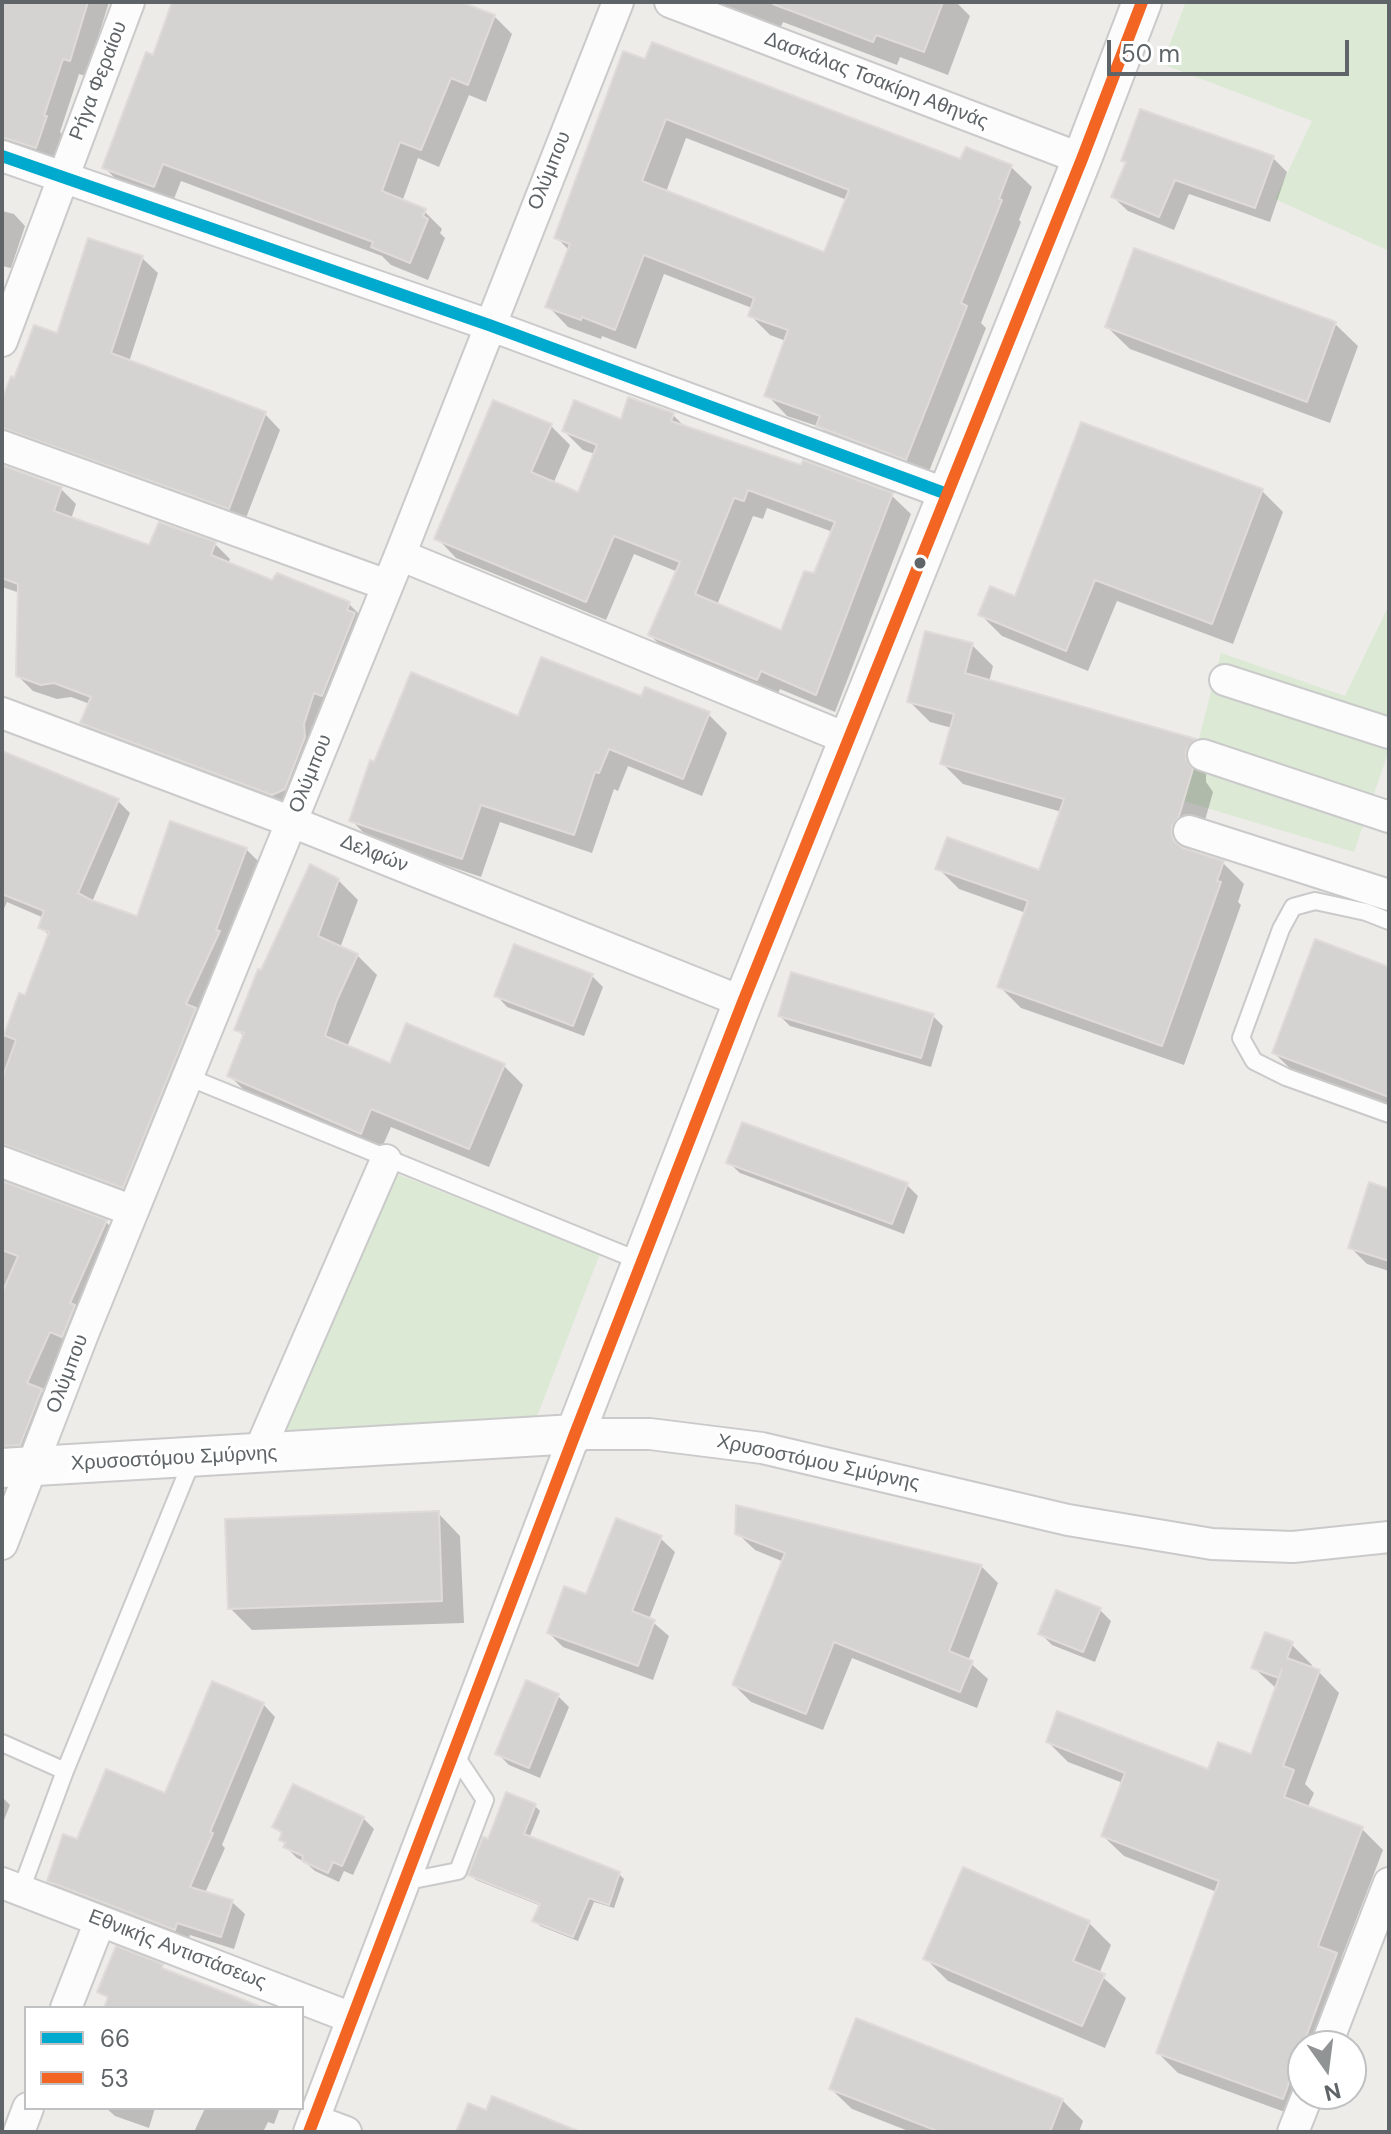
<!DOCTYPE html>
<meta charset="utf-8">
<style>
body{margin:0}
#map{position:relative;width:1391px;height:2134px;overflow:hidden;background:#eeece9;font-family:"DM Sans",sans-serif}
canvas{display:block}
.frame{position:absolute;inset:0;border:4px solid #5e6467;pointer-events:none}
.legend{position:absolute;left:24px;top:2006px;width:280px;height:104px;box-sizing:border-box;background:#fff;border:2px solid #bfc1c2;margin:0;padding:10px 14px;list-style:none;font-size:24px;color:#5e6467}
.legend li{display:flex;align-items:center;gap:16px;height:40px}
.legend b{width:40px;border:2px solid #bfc1c2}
.north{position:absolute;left:1287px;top:2030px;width:80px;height:80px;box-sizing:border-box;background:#fff;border:2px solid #bfc1c2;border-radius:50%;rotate:166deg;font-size:22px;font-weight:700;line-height:32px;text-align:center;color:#5e6467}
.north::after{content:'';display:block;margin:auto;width:28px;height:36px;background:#909494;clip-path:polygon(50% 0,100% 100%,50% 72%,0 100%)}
.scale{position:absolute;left:1107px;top:40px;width:242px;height:36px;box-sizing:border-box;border:4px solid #5e6467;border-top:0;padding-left:10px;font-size:24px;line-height:28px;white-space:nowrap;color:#5e6467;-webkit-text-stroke:6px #fff;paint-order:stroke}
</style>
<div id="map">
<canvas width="1391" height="2134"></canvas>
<div class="frame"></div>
<ul class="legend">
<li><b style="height:10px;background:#00a9ce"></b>66</li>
<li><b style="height:10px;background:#f26522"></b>53</li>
</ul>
<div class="north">N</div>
<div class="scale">50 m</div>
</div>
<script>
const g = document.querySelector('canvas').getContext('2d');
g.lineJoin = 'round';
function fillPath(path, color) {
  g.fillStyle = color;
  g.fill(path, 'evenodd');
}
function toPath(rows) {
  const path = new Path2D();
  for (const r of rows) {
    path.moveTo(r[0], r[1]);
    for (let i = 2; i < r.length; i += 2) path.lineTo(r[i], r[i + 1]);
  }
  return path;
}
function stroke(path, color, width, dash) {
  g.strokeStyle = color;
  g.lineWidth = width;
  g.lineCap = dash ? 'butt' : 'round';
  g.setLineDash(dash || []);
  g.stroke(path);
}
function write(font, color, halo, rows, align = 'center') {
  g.font = font + ' "DM Sans",sans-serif';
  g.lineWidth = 6;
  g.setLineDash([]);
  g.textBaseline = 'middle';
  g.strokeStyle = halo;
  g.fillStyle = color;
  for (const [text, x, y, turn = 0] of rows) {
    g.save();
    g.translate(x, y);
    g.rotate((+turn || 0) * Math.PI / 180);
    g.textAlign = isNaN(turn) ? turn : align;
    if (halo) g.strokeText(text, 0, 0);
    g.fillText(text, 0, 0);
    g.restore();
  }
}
fillPath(toPath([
 [1186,2,1389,2,1389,251,1275,199,1312,121,1162,64],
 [1389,605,1389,750,1354,852,1183,801,1221,653,1345,696],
 [392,1172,600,1254,534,1424,285,1436,280,1432]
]), '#dbe9d5');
fillPath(toPath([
 [2,2,109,2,86,76,79,74,60,132,62,134,52,164,2,151],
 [174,2,454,2,494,16,512,34,486,102,469,95,439,167,418,158,402,202,424,211,442,229,440,233,445,238,428,280,391,265,382,256,181,181,172,204,122,185,104,167,154,57],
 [702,2,956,2,970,16,948,75,900,57,897,65,783,22,779,31],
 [624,54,961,162,967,149,1011,167,1032,187,1019,220,1021,222,981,323,986,328,926,479,839,446,820,427,787,416,767,395,786,341,770,335,750,315,752,308,664,274,636,349,602,336,601,339,568,327,548,306,569,250,557,238],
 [686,138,847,200,825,255,666,192],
 [1273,158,1287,172,1270,222,1189,194,1174,230,1128,211,1113,197,1127,164,1124,160],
 [2,211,14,214,25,226,11,268,2,266],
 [1135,251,1335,324,1358,346,1330,423,1130,349,1107,327],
 [142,258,158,273,129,362,265,414,280,430,244,523,2,440,2,407,35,327,58,336],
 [673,415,686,428,891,495,911,514,835,712,780,689,776,698,669,654,650,635,678,572,634,554,606,620,456,558,437,538,551,426,570,445,553,484,579,495,595,454,583,450,564,431],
 [767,508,833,532,815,576,782,633,717,605,753,516,763,519],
 [2,489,61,489,76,504,71,519,150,548,215,544,230,559,228,564,273,583,349,604,364,619,288,809,97,737,82,723,90,704,71,697,57,699,33,691,18,676,20,593,2,587],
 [1262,491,1283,512,1233,644,1117,601,1088,671,1002,636,980,614],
 [972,645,993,666,989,682,1195,741,1216,761,1206,772,1206,782,1213,792,1200,838,1192,848,1192,853,1223,863,1244,884,1238,902,1241,905,1184,1065,1021,1008,1000,987,1026,913,959,889,938,868,1040,872,1062,812,963,784,942,763,952,728,930,722,909,701],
 [642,699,708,714,727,733,702,796,628,766,618,791,614,789,592,853,500,822,481,877,370,839,351,820,375,765,519,719],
 [2,753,117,800,130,813,92,902,138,919,246,849,259,862,136,1200,2,1163,2,1043,20,996,26,998,50,936,40,927,44,918,7,902,2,913],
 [338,880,358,900,340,948,357,955,377,975,347,1047,391,1066,504,1066,523,1085,489,1167,391,1127,380,1152,249,1095,230,1076,245,1037,237,1030],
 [1389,969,1389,1109,1297,1075,1274,1053],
 [592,976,603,987,584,1036,507,1007,496,995],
 [780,1016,933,1016,943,1026,931,1067,790,1026],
 [728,1162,907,1185,918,1196,904,1234,740,1173],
 [2,1183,106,1222,119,1235,42,1392,54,1404,33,1457,2,1446],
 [1389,1191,1389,1271,1367,1264,1350,1247],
 [438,1513,460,1536,464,1623,252,1630,230,1608],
 [737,1533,981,1566,998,1583,968,1661,988,1679,977,1708,852,1658,823,1730,751,1702,734,1685,784,1562,755,1550],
 [660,1538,675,1552,649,1619,669,1636,653,1680,563,1647,549,1633,588,1597],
 [1100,1610,1111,1621,1095,1662,1052,1645,1040,1633],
 [1291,1644,1312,1665,1310,1669,1319,1672,1339,1693,1305,1784,1314,1793,1307,1809,1362,1829,1383,1850,1341,1959,1357,1975,1330,2046,1303,2046,1304,2119,1178,2073,1158,2053,1217,1892,1124,1856,1103,1836,1123,1783,1068,1762,1048,1742,1209,1771,1252,1756,1277,1689,1254,1668],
 [527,1683,558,1696,569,1707,540,1778,509,1765,498,1754],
 [263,1704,275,1717,222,1845,225,1848,205,1893,232,1902,245,1914,234,1949,190,1935,188,1942,62,1893,49,1881,78,1841,166,1796],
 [2,1797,10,1805,2,1825],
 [535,1806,540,1811,529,1838,619,1874,624,1879,614,1908,594,1902,578,1941,540,1926,535,1920,541,1906,476,1880,470,1875,489,1842],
 [363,1818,374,1829,353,1875,344,1871,339,1882,315,1871,305,1862,297,1858,286,1847,281,1839,283,1835,275,1827],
 [1089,1923,1111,1945,1099,1974,1126,1998,1105,2048,948,1981,926,1959],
 [831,2089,1062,2100,1083,2121,1079,2132,911,2132,852,2109],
 [106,2108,155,2108,149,2128,115,2116],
 [205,2108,280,2108,274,2124,268,2122,263,2132,194,2132]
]), '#0003');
const building = toPath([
 [2,2,88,2,70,61,63,59,44,116,47,116,36,148,2,137,2,2],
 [172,2,461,2,495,15,468,85,451,78,421,150,400,142,382,191,426,209,423,216,428,219,410,263,371,247,373,242,163,164,154,187,102,168,146,52,153,55,172,2],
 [774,2,943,2,924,52,876,35,873,42,773,4,774,2],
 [652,42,960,159,966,147,1012,165,999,199,1002,200,961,303,967,306,906,460,816,426,820,416,764,396,788,330,748,316,754,298,644,255,615,330,582,317,581,320,545,307,570,244,554,238,623,51,645,59,652,42],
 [666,119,849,190,824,252,642,181,666,119],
 [1140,109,1274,156,1255,208,1175,180,1159,217,1111,197,1126,162,1121,161,1140,109],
 [88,238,143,256,111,353,266,412,229,509,2,428,2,399,11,376,14,378,34,325,57,333,88,238],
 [1134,248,1336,322,1307,402,1105,327,1134,248],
 [628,397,674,413,671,421,801,465,803,460,893,493,816,695,761,671,757,680,648,635,680,562,614,536,586,602,434,539,493,400,552,424,531,472,578,492,597,445,562,431,574,400,621,419,628,397],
 [748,490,835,522,814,573,804,571,781,630,695,594,734,498,744,501,748,490],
 [1081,422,1263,489,1212,624,1095,580,1066,651,978,615,990,586,1015,596,1081,422],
 [2,465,62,487,54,511,149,545,159,522,216,542,211,555,272,580,277,573,350,602,347,610,355,613,322,696,314,693,304,724,305,737,285,789,272,795,80,723,91,697,54,683,41,685,16,676,18,584,2,578,2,465],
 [925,631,973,643,965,673,1196,739,1186,750,1186,759,1193,769,1179,816,1172,826,1172,836,1175,842,1183,848,1224,861,1217,881,1221,882,1162,1046,997,987,1028,901,935,869,947,837,1039,870,1064,799,940,764,954,714,907,702,925,631],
 [541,657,641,696,645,687,710,712,683,779,609,749,599,773,595,772,574,835,481,805,462,859,349,821,370,760,374,762,411,672,518,716,541,657],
 [2,751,119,799,78,893,91,900,137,916,170,821,247,848,216,930,220,931,186,1004,196,1008,123,1188,2,1144,2,1079,16,1040,4,1035,19,993,25,995,49,932,38,928,44,911,2,894,2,751],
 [310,864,339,879,318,936,358,954,337,1000,325,1036,390,1063,406,1023,505,1064,469,1149,371,1109,361,1134,227,1076,244,1033,234,1030,258,969,261,970,310,864],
 [1315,939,1389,967,1389,1097,1272,1053,1315,939],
 [514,944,593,974,573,1026,494,996,514,944],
 [791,972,934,1014,921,1058,778,1016,791,972],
 [742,1122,908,1183,892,1224,726,1163,742,1122],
 [2,1181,107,1220,70,1303,75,1305,62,1337,50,1332,27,1383,42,1389,20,1445,2,1446,2,1293,18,1256,2,1250,2,1181],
 [1369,1182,1389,1189,1389,1261,1348,1248,1369,1182],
 [736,1505,982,1565,949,1651,973,1661,960,1692,834,1642,806,1714,732,1685,785,1553,735,1534,736,1505],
 [439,1511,442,1601,228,1609,225,1519,439,1511],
 [616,1518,662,1536,632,1611,655,1620,638,1666,547,1633,564,1586,586,1594,616,1518],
 [1056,1590,1101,1608,1083,1652,1038,1634,1056,1590],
 [1265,1632,1293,1642,1287,1658,1320,1670,1283,1766,1294,1770,1284,1797,1363,1827,1318,1946,1337,1953,1283,2099,1156,2053,1219,1881,1101,1836,1125,1773,1046,1742,1057,1711,1208,1769,1218,1742,1251,1754,1282,1669,1279,1678,1251,1668,1265,1632],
 [526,1680,559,1694,529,1768,495,1754,526,1680],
 [212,1681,264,1703,210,1832,213,1833,190,1887,233,1900,221,1937,177,1923,175,1930,47,1881,63,1834,77,1839,106,1769,165,1793,212,1681],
 [293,1784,364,1817,342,1866,333,1862,328,1873,302,1861,303,1856,283,1847,286,1843,279,1840,282,1832,272,1827,293,1784],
 [506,1792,536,1804,524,1834,620,1872,609,1905,589,1898,573,1937,532,1921,540,1904,468,1875,483,1837,488,1839,506,1792],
 [963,1867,1090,1921,1073,1961,1105,1974,1082,2026,923,1959,963,1867],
 [116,1946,163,1964,162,1968,259,2006,259,2008,104,2008,108,1997,97,1992,116,1946],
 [856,2018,1063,2099,1050,2132,940,2132,829,2089,856,2018],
 [492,2096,578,2131,578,2132,456,2132,468,2103,486,2110,492,2096]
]);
fillPath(building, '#d5d3d2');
stroke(building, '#dedbd8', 2);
const service = toPath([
 [1389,921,1366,912,1315,901,1293,907,1281,929,1241,1038,1254,1061,1286,1077,1389,1114],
 [188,1077,642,1262],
 [2,1743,65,1771],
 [403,1882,458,1871,485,1800,453,1752],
 [21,1890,65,1771,193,1458]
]);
const minor = toPath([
 [670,2,1082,159],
 [2,156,489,325,947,494],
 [2,341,129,2],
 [2,446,387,585],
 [400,555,848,739],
 [1225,680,1389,733],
 [2,713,292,822,743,1002],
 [1203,755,1389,817],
 [1189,831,1389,895],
 [2,1162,133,1211],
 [258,1454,386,1160],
 [2,1544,83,1334,400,555,618,2],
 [2,1883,352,2018],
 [66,2008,100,1921],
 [1326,2046,1389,1883],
 [314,2120,346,2132],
 [19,2132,28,2108],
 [309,2132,575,1434,650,1434,762,1448,1068,1520,1212,1544,1293,1547,1389,1537],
 [1293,2132,1308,2094]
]);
const tertiary = toPath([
 [2,1468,575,1434,743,1002,1082,159,1142,2]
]);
stroke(service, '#cacaca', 20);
stroke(minor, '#cacaca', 34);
stroke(tertiary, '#cacaca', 42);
stroke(service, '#fcfcfc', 16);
stroke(minor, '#fcfcfc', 30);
stroke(tertiary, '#fcfcfc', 38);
stroke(toPath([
 [2,156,489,325,947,494]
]), '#00a9ce', 12);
stroke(toPath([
 [309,2132,575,1434,743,1002,1082,159,1142,2]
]), '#f26522', 12);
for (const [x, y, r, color] of [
 [920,563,7,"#5e6467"]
]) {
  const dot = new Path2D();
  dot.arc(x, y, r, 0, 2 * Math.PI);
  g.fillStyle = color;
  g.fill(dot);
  stroke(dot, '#fff', 3);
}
write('20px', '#5e6467', '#fff', [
 ["Ρήγα Φεραίου",99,81,-69],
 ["Δασκάλας Τσακίρη Αθηνάς",876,81,21],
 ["Ολύμπου",550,171,-68],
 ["Ολύμπου",311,774,-68],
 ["Δελφών",374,854,22],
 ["Ολύμπου",68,1374,-69],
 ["Χρυσοστόμου Σμύρνης",174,1459,-3],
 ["Χρυσοστόμου Σμύρνης",818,1463,12],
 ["Εθνικής Αντιστάσεως",177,1950,21]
]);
</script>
